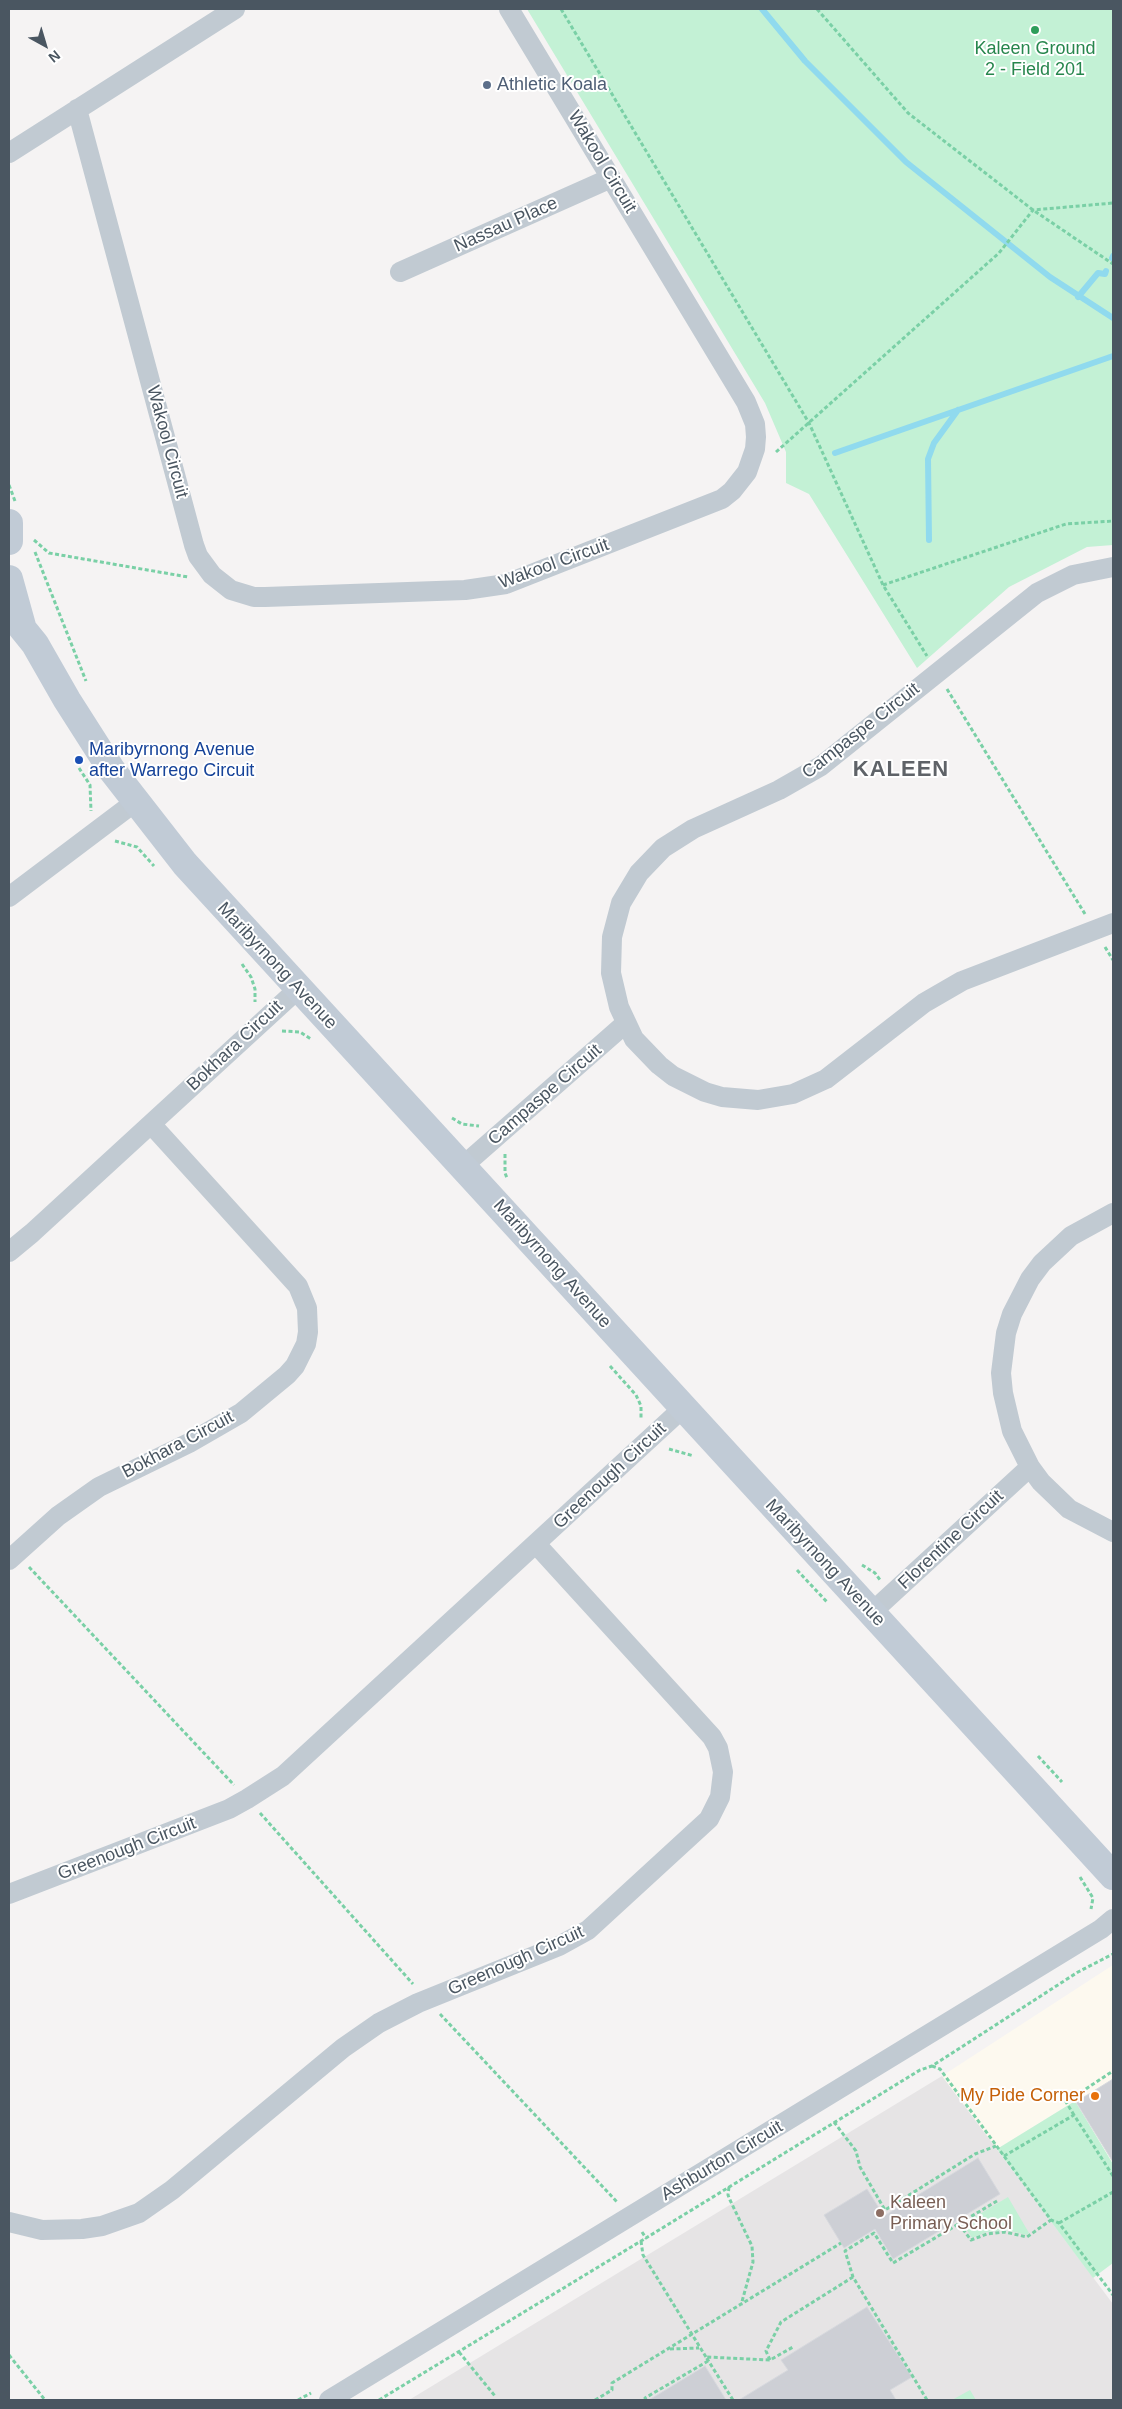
<!DOCTYPE html>
<style>
body{margin:0}
#map{position:relative;width:1122px;height:2409px;overflow:hidden;background:#f5f3f3;font-family:Arial,sans-serif}
canvas{display:block}
.frame{position:absolute;inset:0;border:10px solid #4a5661;pointer-events:none}
.north{position:absolute;left:20px;top:20px;width:50px;height:50px;-webkit-text-stroke:4px #fff;paint-order:stroke;rotate:141deg;font-size:14px;font-weight:700;line-height:20px;text-align:center;color:#4a5661}
.north::after{content:'';display:block;margin:auto;width:18px;height:22px;background:#4a5661;clip-path:polygon(50% 0,100% 100%,50% 72%,0 100%)}
</style>
<div id="map">
<canvas width="1122" height="2409"></canvas>
<div class="frame"></div>
<div class="north">N</div>
</div>
<script>
const g = document.querySelector('canvas').getContext('2d');
g.lineJoin = 'round';
function fillPath(path, color) {
  g.fillStyle = color;
  g.fill(path, 'evenodd');
}
function toPath(rows) {
  const path = new Path2D();
  for (const r of rows) {
    path.moveTo(r[0], r[1]);
    for (let i = 2; i < r.length; i += 2) path.lineTo(r[i], r[i + 1]);
  }
  return path;
}
function stroke(path, color, width, dash) {
  g.strokeStyle = color;
  g.lineWidth = width;
  g.lineCap = dash ? 'butt' : 'round';
  g.setLineDash(dash || []);
  g.stroke(path);
}
function write(font, color, halo, rows, align = 'center') {
  g.font = font + ' Arial,sans-serif';
  g.lineWidth = 4;
  g.setLineDash([]);
  g.textBaseline = 'middle';
  g.strokeStyle = halo;
  g.fillStyle = color;
  for (const [text, x, y, turn = 0] of rows) {
    g.save();
    g.translate(x, y);
    g.rotate((+turn || 0) * Math.PI / 180);
    g.textAlign = isNaN(turn) ? turn : align;
    if (halo) g.strokeText(text, 0, 0);
    g.fillText(text, 0, 0);
    g.restore();
  }
}
fillPath(toPath([
 [1113,1965,1113,2164,1075,2101,997,2149,942,2076]
]), '#fdf9ef');
fillPath(toPath([
 [942,2076,1113,2304,1113,2400,409,2400]
]), '#e6e4e5');
fillPath(toPath([
 [527,9,1113,9,1113,545,1087,547,1009,587,917,668,809,494,786,483,786,452,765,403],
 [1075,2101,1113,2164,1113,2263,1093,2278,997,2149],
 [1008,2197,1029,2233,1027,2235,1006,2230,987,2232,972,2238,963,2224],
 [970,2390,976,2400,952,2400]
]), '#c3f1d5');
stroke(toPath([
 [762,9,805,61,906,162,1050,277,1113,318],
 [1112,258,1113,256],
 [1078,297,1098,273,1105,274,1106,271],
 [835,453,1113,356],
 [929,540,928,459,934,443,958,410]
]), '#90daee', 6);
const building = toPath([
 [1113,2079,1113,2162,1076,2102,1113,2079],
 [978,2158,1000,2194,893,2259,875,2229,844,2248,824,2215,867,2189,884,2216,978,2158],
 [867,2307,912,2377,890,2390,896,2400,739,2400,788,2370,781,2360,867,2307],
 [705,2366,726,2400,649,2400,705,2366]
]);
fillPath(building, '#cdcfd5');
stroke(building, '#d7d9de', 1);
stroke(toPath([
 [561,9,809,423,883,585,927,656],
 [817,9,908,113,1033,210,1113,264],
 [776,452,999,253,1033,210,1113,203],
 [9,485,15,501],
 [34,540,49,553,188,577],
 [35,552,86,681],
 [883,585,1066,524,1113,521],
 [947,689,1085,914],
 [79,768,90,785,91,811],
 [115,841,137,847,154,866],
 [1105,947,1113,960],
 [242,964,251,977,255,989,255,1002],
 [282,1031,300,1032,311,1039],
 [452,1118,462,1124,479,1126],
 [505,1154,505,1173,507,1178],
 [610,1366,636,1395,641,1406,641,1419],
 [669,1449,694,1456],
 [862,1565,875,1573,880,1580],
 [29,1567,234,1785],
 [797,1570,827,1602],
 [1038,1756,1062,1782],
 [260,1813,413,1984],
 [1080,1877,1093,1898,1091,1909],
 [440,2014,618,2203],
 [932,2066,940,2069,1051,2220,1059,2223,1113,2295],
 [1074,2115,1066,2102,1113,2071],
 [834,2122,856,2151,860,2167,885,2210,975,2154,996,2146],
 [1004,2156,1074,2115,1113,2176],
 [729,2187,728,2195,730,2200,752,2246,753,2262,741,2305],
 [1059,2223,1113,2192],
 [959,2224,971,2240,987,2234,1005,2232,1027,2237,1051,2220],
 [642,2232,646,2238,920,2070,932,2066,1078,1972,1113,1954],
 [641,2241,643,2255,706,2357],
 [670,2349,699,2348],
 [459,2352,495,2396],
 [9,2355,45,2400],
 [770,2360,766,2351,781,2322,853,2277],
 [298,2400,311,2393],
 [379,2400,646,2238],
 [595,2400,612,2390,612,2383,841,2243],
 [646,2400,645,2398,708,2361],
 [733,2400,706,2357,770,2360,793,2347],
 [927,2400,853,2277,845,2251,874,2233,893,2263,997,2201]
]), '#7ad0a6', 3, [4, 2.5]);
stroke(toPath([
 [77,109,194,545,198,556,212,575,231,590,254,597,265,597,465,590,506,584,722,499,732,491,747,472,755,449,756,437,755,424,746,402,509,9],
 [9,153,235,9],
 [400,272,611,178],
 [1113,567,1073,575,1037,593,821,766,779,790,693,829,663,848,639,873,621,903,612,937,611,973,619,1007,634,1039,659,1065,673,1076,705,1092,722,1097,758,1100,793,1094,826,1079,924,1003,962,981,1113,923],
 [9,897,135,802],
 [463,1166,626,1023],
 [1113,1213,1071,1236,1042,1263,1030,1279,1012,1314,1006,1333,1001,1373,1003,1393,1012,1431,1030,1467,1041,1482,1069,1509,1113,1532],
 [9,1252,32,1233,298,989],
 [9,1560,58,1516,99,1487,189,1443,241,1413,287,1375,295,1366,306,1344,308,1332,307,1308,298,1286,151,1124],
 [871,1613,1030,1467],
 [9,1894,229,1809,247,1799,283,1776,683,1408],
 [9,2222,42,2230,82,2229,102,2226,139,2213,172,2190,343,2048,379,2023,418,2003,559,1946,588,1930,709,1819,720,1797,723,1772,718,1748,712,1737,536,1544],
 [329,2400,1101,1929,1113,1919]
]), '#c1cad2', 20);
stroke(toPath([
 [9,523,9,541],
 [9,579,22,626],
 [9,612,35,644,67,700,111,769,185,864,1113,1876]
]), '#c1cbd6', 28);
for (const [x, y, r, color] of [
 [1035,30,5,"#2e9e5b"],
 [487,85,5,"#5c6f8a"],
 [79,760,5,"#1a4fb4"],
 [1095,2096,5,"#e8710a"],
 [880,2213,5,"#8d6e63"]
]) {
  const dot = new Path2D();
  dot.arc(x, y, r, 0, 2 * Math.PI);
  g.fillStyle = color;
  g.fill(dot);
  stroke(dot, '#fff', 2);
}
write('18px', '#27864d', '#fff', [
 ["Kaleen Ground",1035,49],
 ["2 - Field 201",1035,70]
]);
write('18px', '#4e5e75', '#fff', [
 ["Athletic Koala",497,85]
], 'left');
write('18px', '#4a5661', '#fff', [
 ["Wakool Circuit",602,162,59],
 ["Nassau Place",506,225,-24],
 ["Wakool Circuit",167,442,75],
 ["Wakool Circuit",554,564,-20],
 ["Campaspe Circuit",861,731,-38],
 ["Maribyrnong Avenue",277,966,47],
 ["Bokhara Circuit",235,1046,-43],
 ["Campaspe Circuit",545,1095,-41],
 ["Maribyrnong Avenue",552,1264,48],
 ["Bokhara Circuit",178,1445,-28],
 ["Greenough Circuit",610,1476,-43],
 ["Florentine Circuit",951,1540,-43],
 ["Maribyrnong Avenue",825,1563,47],
 ["Greenough Circuit",127,1849,-21],
 ["Greenough Circuit",516,1961,-24],
 ["Ashburton Circuit",722,2161,-31]
]);
write('18px', '#164399', '#fff', [
 ["Maribyrnong Avenue",89,750],
 ["after Warrego Circuit",89,771]
], 'left');
write('18px', '#c56008', '#fff', [
 ["My Pide Corner",1085,2096]
], 'right');
write('18px', '#785e54', '#fff', [
 ["Kaleen",890,2203],
 ["Primary School",890,2224]
], 'left');
g.letterSpacing = '1px';
write('bold 22px', '#5f6368', '#fff', [
 ["KALEEN",901,770]
]);
g.letterSpacing = '0px';
</script>
